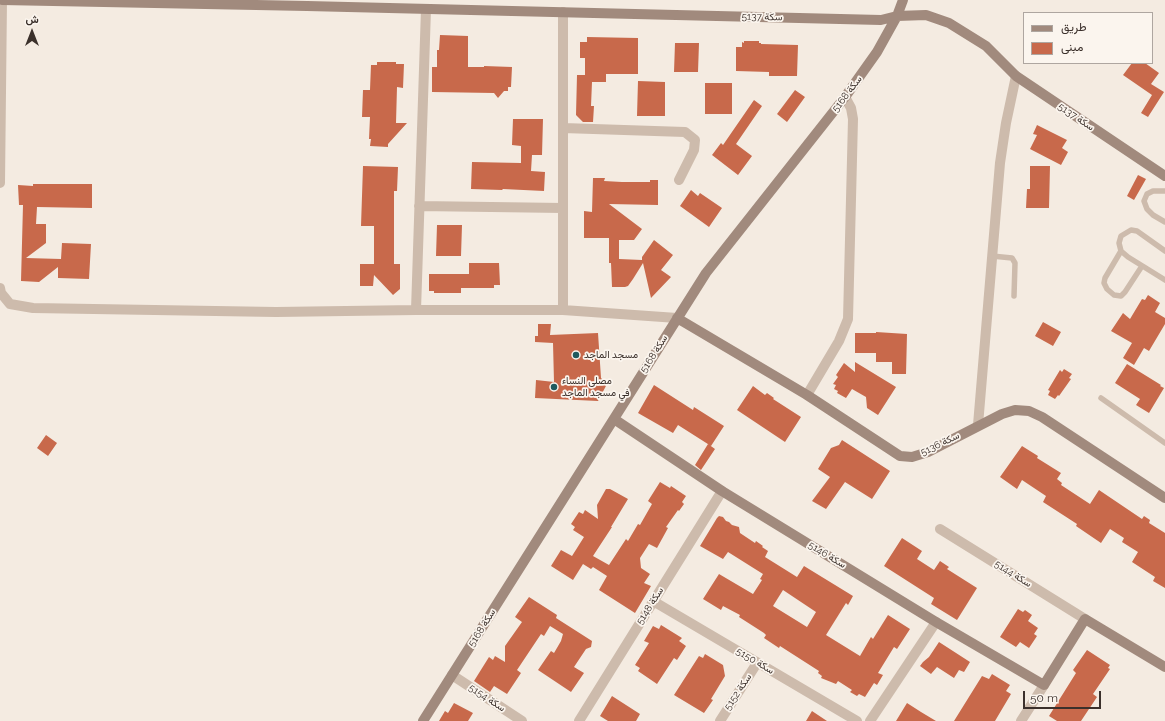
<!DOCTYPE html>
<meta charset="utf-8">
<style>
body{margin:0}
#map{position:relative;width:1165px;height:721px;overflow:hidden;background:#f4ebe1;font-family:Raleway,Vazirmatn,sans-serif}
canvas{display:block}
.legend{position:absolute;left:1023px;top:12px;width:130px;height:52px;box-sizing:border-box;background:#fbf5ee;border:1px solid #aea6a0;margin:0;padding:5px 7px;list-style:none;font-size:12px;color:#3b302b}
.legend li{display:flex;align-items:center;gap:8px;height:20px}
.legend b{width:20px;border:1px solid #aea6a0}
.north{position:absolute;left:12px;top:12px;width:40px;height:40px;-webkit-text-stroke:3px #fbf5ee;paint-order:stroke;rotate:0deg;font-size:11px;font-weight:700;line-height:16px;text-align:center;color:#3b302b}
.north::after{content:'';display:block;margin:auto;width:14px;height:18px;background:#3b302b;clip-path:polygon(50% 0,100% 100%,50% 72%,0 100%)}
.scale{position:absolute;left:1023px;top:691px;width:78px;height:18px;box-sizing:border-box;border:2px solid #3b302b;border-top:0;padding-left:5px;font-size:12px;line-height:14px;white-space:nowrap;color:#3b302b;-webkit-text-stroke:3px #fbf5ee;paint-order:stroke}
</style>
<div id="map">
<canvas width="1165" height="721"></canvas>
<ul class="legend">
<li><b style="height:5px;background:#a18a7d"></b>طريق</li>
<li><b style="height:11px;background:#c8694b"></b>مبنى</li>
</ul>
<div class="north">ش</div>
<div class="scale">50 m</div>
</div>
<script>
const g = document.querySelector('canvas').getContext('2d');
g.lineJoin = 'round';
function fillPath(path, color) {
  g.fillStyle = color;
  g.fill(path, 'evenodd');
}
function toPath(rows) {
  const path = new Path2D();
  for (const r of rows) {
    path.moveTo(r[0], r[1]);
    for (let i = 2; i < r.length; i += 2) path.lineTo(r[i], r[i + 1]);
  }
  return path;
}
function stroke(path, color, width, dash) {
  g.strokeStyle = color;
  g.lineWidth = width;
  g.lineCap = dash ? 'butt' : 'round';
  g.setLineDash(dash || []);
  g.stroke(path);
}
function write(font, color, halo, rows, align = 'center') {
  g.font = font + ' Raleway,Vazirmatn,sans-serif';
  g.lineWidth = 3.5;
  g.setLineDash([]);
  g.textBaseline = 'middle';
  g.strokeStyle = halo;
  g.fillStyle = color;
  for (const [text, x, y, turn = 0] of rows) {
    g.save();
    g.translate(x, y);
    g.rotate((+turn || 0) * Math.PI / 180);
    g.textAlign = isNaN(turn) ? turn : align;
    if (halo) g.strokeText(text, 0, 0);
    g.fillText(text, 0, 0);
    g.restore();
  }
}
fillPath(toPath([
 [440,35,468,36,468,67,484,67,484,66,512,67,511,87,508,87,508,91,504,91,498,98,494,93,432,92,432,67,437,67,437,50,439,50],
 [587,37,638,38,638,74,606,74,606,82,592,82,591,106,594,106,593,122,583,122,576,115,577,75,585,75,585,58,580,58,580,42,587,42],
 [744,41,759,41,759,43,761,43,761,44,798,45,797,76,769,76,769,72,736,71,736,47,742,47,742,42,744,43],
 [675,43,699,43,698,72,674,72],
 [377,62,396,62,396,64,404,64,403,88,397,87,396,123,407,123,388,144,388,147,370,146,371,139,369,139,370,117,362,117,363,90,370,90,371,65,377,65],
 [1132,63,1145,63,1159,73,1151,84,1164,92,1148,117,1141,113,1152,95,1123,75],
 [638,81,665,82,665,116,637,116],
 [705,83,732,83,732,114,705,114],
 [795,90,805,97,787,122,777,114],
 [754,100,762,106,736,144,752,156,738,175,712,155,721,143,723,145],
 [513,119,543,119,542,155,532,155,531,171,545,172,544,191,503,189,502,190,471,189,472,162,521,163,521,146,512,145],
 [1037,125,1067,140,1062,148,1068,152,1061,165,1030,149,1037,135,1033,134],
 [363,166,398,167,397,191,394,191,394,264,400,264,400,289,393,295,374,275,373,286,360,286,360,264,374,264,374,226,361,226],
 [1030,166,1050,166,1049,208,1026,208,1027,189,1030,189],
 [1138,175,1146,179,1134,200,1127,196],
 [593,178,605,178,604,181,622,182,650,182,650,180,658,180,658,205,609,204,642,229,634,240,619,240,619,259,642,260,642,257,654,240,673,255,661,270,671,277,651,298,643,263,633,279,628,286,625,287,612,287,611,263,609,263,609,238,584,238,584,211,592,212],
 [33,184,92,184,92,208,37,207,36,224,46,224,46,243,26,258,61,259,62,243,91,244,89,279,58,278,58,267,39,282,21,281,23,205,19,205,18,185,33,186],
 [691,190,698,196,700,193,722,208,709,227,680,206],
 [437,225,462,225,461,256,436,256],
 [469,263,499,263,500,285,494,285,494,288,461,288,461,293,434,293,434,291,429,291,429,274,469,274],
 [1148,295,1160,303,1155,312,1165,318,1165,324,1149,351,1144,348,1134,365,1123,358,1132,343,1111,331,1123,313,1130,319,1142,299,1145,300],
 [1043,322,1061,332,1053,346,1035,336],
 [538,324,551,324,550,335,598,333,601,378,607,384,598,401,535,398,536,380,554,382,553,343,535,342,535,336,538,336],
 [876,332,907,334,906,374,892,374,892,362,876,362,876,353,855,353,855,333,876,333],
 [855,362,896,387,878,415,867,408,866,397,852,389,846,398,837,393,838,391,834,389,836,385,833,384,838,377,836,375,844,363,855,372],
 [1127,364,1161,385,1160,386,1164,388,1149,413,1136,405,1140,399,1115,383],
 [1064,369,1072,374,1069,378,1071,379,1059,396,1058,395,1055,399,1048,395,1050,391,1048,390,1060,370,1062,372],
 [654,385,693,410,694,407,724,426,711,446,678,425,673,433,638,413],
 [753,386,765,395,767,393,774,398,773,399,801,417,785,442,737,410],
 [46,435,57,443,48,456,37,448],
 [842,440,890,471,872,499,845,482,826,509,812,501,830,477,818,469,831,448,839,445],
 [708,444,715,449,701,470,695,465],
 [1022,446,1038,456,1037,458,1061,473,1057,479,1062,483,1061,485,1090,504,1099,490,1142,519,1144,516,1150,520,1149,523,1165,533,1165,588,1153,581,1155,577,1132,562,1138,552,1122,542,1124,538,1110,529,1101,543,1076,526,1077,524,1043,502,1046,496,1022,480,1017,489,1000,477],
 [660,482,670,488,671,486,686,496,682,502,684,504,679,511,678,510,666,527,668,528,657,548,649,544,640,558,641,568,650,574,644,583,651,586,635,613,599,590,607,576,593,567,591,569,583,564,573,580,551,566,561,550,572,556,584,537,573,530,575,527,571,524,579,512,583,514,585,510,598,519,597,505,606,489,610,489,628,499,611,527,612,527,593,556,609,565,626,539,628,541,638,524,640,525,652,504,648,501],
 [719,516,723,517,726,521,729,522,732,525,739,527,740,533,755,543,756,541,763,546,762,547,768,551,765,557,797,577,804,566,853,596,848,605,846,603,826,635,860,656,871,637,873,639,888,615,910,629,897,649,894,647,878,673,883,675,877,685,874,683,865,697,859,694,857,696,850,692,852,690,838,681,836,684,821,678,822,676,818,673,819,671,780,646,779,648,764,638,766,635,764,633,739,617,740,615,723,606,721,610,703,599,719,574,753,594,762,580,760,579,763,574,728,552,723,559,700,546,717,518],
 [783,590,816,612,807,627,773,606],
 [902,538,922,551,917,559,934,570,940,561,949,567,947,569,977,588,957,620,931,604,934,598,884,566],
 [529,597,557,615,556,618,592,641,591,647,586,649,574,667,584,673,571,692,538,670,551,651,554,653,561,641,563,634,550,626,544,636,541,634,517,670,521,673,507,694,494,686,490,692,474,681,489,657,493,660,495,656,505,662,505,646,522,622,515,617],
 [1018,609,1023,612,1025,610,1032,615,1028,621,1038,628,1034,634,1037,636,1029,648,1020,642,1016,647,1000,637],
 [661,625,682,638,679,641,686,646,677,660,674,658,657,684,638,671,640,668,635,665,649,643,644,641,653,626,659,629],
 [939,642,970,662,964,672,959,670,954,678,937,667,931,674,920,666,923,662,929,657],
 [1087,650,1110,665,1108,668,1110,669,1093,694,1097,697,1081,721,1057,721,1049,716,1076,673,1073,670],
 [705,654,723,665,725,676,711,699,713,700,704,713,674,695,699,656,703,658],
 [992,674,1010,685,1006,691,1011,694,995,721,954,721,982,676,989,679],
 [612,696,640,714,636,721,608,721,600,716],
 [454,703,473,713,468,721,439,721,445,711,448,713],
 [907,703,921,712,936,721,896,721],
 [812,711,827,721,806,721]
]), '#c8694b');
stroke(toPath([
 [1165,191,1153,191,1147,194,1144,201,1147,209,1153,215,1165,222],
 [1121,251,1105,278,1104,283,1107,289,1114,295,1121,296,1125,292,1142,266],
 [1165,251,1137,231,1131,230,1121,236,1119,243,1121,251,1128,257,1165,280],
 [992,256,1012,258,1015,263,1014,296],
 [1101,398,1165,443]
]), '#cdbbac', 5.5);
stroke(toPath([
 [0,0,2,0,0,183],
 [563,12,563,310],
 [563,128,685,132,695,140,694,150,679,180],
 [419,206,563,208],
 [0,288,1,293,10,304,33,308,276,312,416,310,563,310,677,318],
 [416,310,426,9],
 [807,395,839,341,848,319,853,119,851,108,845,97],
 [978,425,1000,163,1006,123,1016,76],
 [940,529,1085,619],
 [653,601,857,721],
 [452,675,522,721],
 [579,721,722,491],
 [720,721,757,663],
 [870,721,936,622],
 [1021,721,1044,685]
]), '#cdbbac', 10);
stroke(toPath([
 [2,0,307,6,881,20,897,16,926,15,949,23,986,46,1016,76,1165,176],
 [677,318,807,395,900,456,912,457,928,452,1002,414,1015,410,1029,411,1042,417,1165,498],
 [614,419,722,491,936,622,1044,685,1085,619,1165,667],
 [423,721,706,273,845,97,877,52,897,16,903,0]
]), '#a18a7d', 10);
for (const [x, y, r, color] of [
 [576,355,4,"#1f5a5e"],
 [554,387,4,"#1f5a5e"]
]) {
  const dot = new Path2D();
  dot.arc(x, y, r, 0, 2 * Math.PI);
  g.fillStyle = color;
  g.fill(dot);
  stroke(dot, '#fbf5ee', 1.5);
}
write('10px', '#3b302b', '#fbf5ee', [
 ["سكة 5137",762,17,1],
 ["سكة 5168",847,94,-53],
 ["سكة 5137",1076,117,34],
 ["سكة 5168",654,354,-58],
 ["سكة 5136",940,444,-26],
 ["سكة 5146",827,555,31],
 ["سكة 5144",1013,574,32],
 ["سكة 5148",650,606,-58],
 ["سكة 5168",482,628,-58],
 ["سكة 5150",755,661,30],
 ["سكة 5152",738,692,-57],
 ["سكة 5154",487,698,33]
]);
write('10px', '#3b302b', '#fbf5ee', [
 ["مسجد الماجد",584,355],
 ["مصلى النساء",562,381],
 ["في مسجد الماجد",562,393]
], 'left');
</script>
